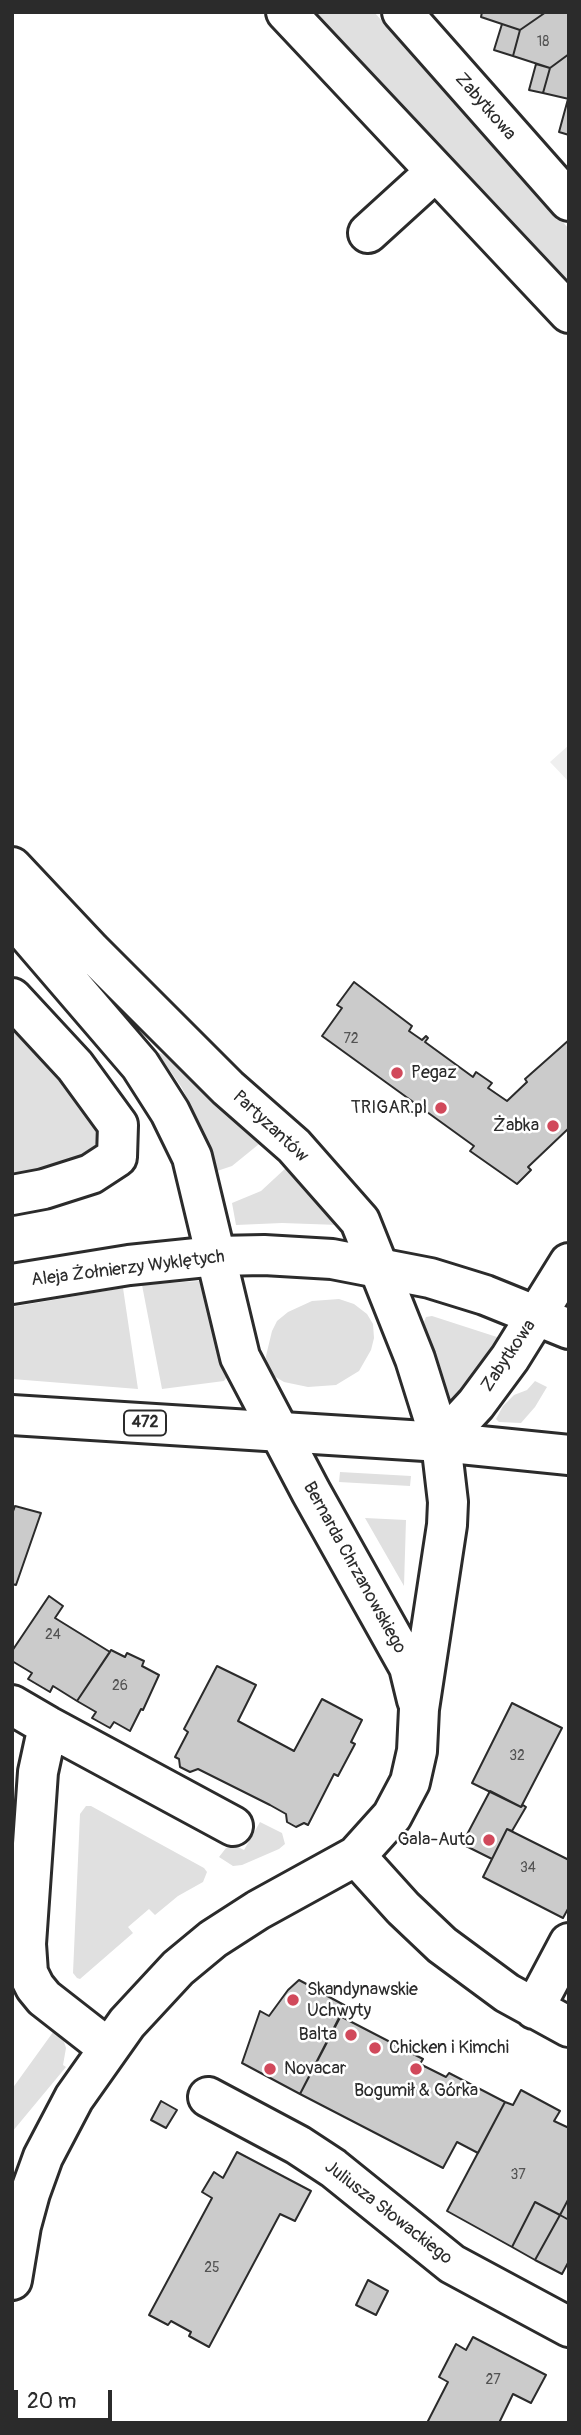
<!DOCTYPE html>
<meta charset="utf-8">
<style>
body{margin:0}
#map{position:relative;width:581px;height:2435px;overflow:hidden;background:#fff;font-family:Pangolin,sans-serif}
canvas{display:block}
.frame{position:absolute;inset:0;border:14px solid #2b2b2b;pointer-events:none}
.scale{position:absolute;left:14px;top:2390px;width:98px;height:32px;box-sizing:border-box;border:4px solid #2b2b2b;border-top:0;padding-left:9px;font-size:21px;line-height:24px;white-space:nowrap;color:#2b2b2b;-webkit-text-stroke:5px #fff;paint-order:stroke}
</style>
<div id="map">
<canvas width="581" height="2435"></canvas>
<div class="frame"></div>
<div class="scale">20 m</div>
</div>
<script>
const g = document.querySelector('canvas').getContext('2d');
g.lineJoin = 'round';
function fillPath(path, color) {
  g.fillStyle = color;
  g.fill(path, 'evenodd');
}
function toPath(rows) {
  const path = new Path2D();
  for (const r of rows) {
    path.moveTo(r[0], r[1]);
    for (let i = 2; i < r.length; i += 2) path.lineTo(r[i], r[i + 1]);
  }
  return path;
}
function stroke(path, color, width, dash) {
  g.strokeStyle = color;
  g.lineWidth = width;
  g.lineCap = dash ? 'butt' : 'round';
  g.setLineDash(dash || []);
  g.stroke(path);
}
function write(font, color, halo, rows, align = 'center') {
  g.font = font + ' Pangolin,sans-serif';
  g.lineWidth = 5;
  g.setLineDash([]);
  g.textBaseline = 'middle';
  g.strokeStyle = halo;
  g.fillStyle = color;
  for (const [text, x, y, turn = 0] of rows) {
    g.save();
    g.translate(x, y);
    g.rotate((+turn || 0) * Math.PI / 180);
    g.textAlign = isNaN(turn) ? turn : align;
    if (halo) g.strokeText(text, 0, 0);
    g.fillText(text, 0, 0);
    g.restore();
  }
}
fillPath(toPath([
 [569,745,569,782,550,762]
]), '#efefef');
fillPath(toPath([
 [303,12,374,12,569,229,569,300],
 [12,1011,107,1122,102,1152,12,1182],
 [157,1052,162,1054,264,1140,232,1166,217,1171,211,1148,182,1088],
 [288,1166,339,1225,282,1223,236,1225,232,1203,261,1191],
 [199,1281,228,1375,224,1381,162,1389,142,1285],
 [123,1288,138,1389,12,1379,12,1307],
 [339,1299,354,1304,367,1314,373,1324,374,1338,371,1350,359,1371,336,1385,308,1387,284,1382,274,1376,267,1366,266,1356,272,1331,277,1321,288,1312,312,1301],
 [432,1316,500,1338,466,1393,448,1401,424,1322,426,1317],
 [535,1381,547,1387,535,1407,521,1423,499,1422,496,1419,503,1406,514,1395,527,1390],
 [340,1472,411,1476,410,1486,339,1482],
 [365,1518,406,1520,404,1586],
 [86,1806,91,1806,204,1868,207,1872,203,1882,178,1896,155,1915,149,1909,128,1927,133,1933,80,1979,77,1978,73,1973,80,1814],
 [260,1822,282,1833,285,1844,279,1849,242,1865,233,1866,219,1857,226,1848,234,1845,244,1850],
 [56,2028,62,2035,66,2048,63,2065,66,2067,12,2132,12,2089]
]), '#e0e0e0');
const building = toPath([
 [482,12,546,12,520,30,481,17,482,12],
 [546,12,569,12,569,54,550,68,513,56,520,30,546,12],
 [502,24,520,30,513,56,494,50,502,24],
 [569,54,569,99,543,93,550,68,569,54],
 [536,64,550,68,543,93,529,90,536,64],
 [568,99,569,99,569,135,559,132,568,99],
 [354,982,412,1026,409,1031,422,1040,426,1036,428,1038,425,1042,473,1077,476,1072,492,1083,488,1088,507,1101,527,1082,525,1079,569,1040,569,1128,528,1167,531,1170,517,1184,470,1151,474,1146,322,1036,342,1008,337,1005,354,982],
 [15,1506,41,1513,16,1585,12,1584,12,1514,15,1506],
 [49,1596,63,1606,55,1618,110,1652,77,1701,53,1686,50,1692,28,1679,32,1673,12,1661,12,1651,49,1596],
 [111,1650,125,1657,127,1653,144,1661,142,1666,159,1675,143,1710,141,1709,130,1731,114,1722,110,1728,92,1718,96,1712,77,1701,111,1650],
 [217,1666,256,1685,238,1721,294,1751,322,1699,362,1720,351,1742,355,1744,338,1776,334,1774,308,1825,304,1823,296,1827,287,1822,286,1814,270,1805,198,1769,190,1772,180,1767,179,1759,175,1757,188,1732,184,1729,217,1666],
 [512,1703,562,1728,521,1807,472,1783,512,1703],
 [490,1791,521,1807,523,1805,526,1807,512,1831,507,1829,492,1859,462,1844,490,1791],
 [507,1829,569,1860,569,1907,563,1918,483,1877,507,1829],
 [299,1980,312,1987,314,1982,321,1986,318,1991,346,2006,300,2094,242,2063,260,2011,269,2016,288,1990,299,1980],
 [340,2016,423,2059,420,2064,446,2077,449,2073,505,2102,478,2153,457,2142,443,2168,300,2094,340,2016],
 [521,2090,560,2111,554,2121,569,2128,569,2198,560,2215,535,2202,512,2247,447,2211,505,2102,513,2105,521,2090],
 [161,2101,177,2110,166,2128,151,2120,161,2101],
 [237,2152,311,2191,295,2221,280,2214,209,2347,189,2336,191,2332,171,2321,168,2325,149,2315,212,2198,202,2192,214,2172,223,2178,237,2152],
 [569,2198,569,2220,560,2215,569,2198],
 [535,2202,560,2215,535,2260,512,2247,535,2202],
 [560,2215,569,2220,569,2261,562,2274,535,2260,560,2215],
 [368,2280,388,2291,376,2315,356,2305,368,2280],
 [473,2337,546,2375,531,2403,513,2394,499,2423,427,2423,448,2382,439,2377,456,2344,466,2350,473,2337]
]);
fillPath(building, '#cbcbcb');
stroke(building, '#2b2b2b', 2);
const minor = toPath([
 [286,12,569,313],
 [402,12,569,201],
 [368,233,435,172],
 [12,867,91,951,228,1088,294,1146,360,1221,415,1359,441,1442,448,1502,447,1525,419,1709,417,1751,410,1782,392,1816,356,1856,258,1910,213,1939,178,1968,127,2023,74,2098,43,2157,30,2193,21,2226,12,2280],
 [12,916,140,1065,170,1112,192,1157,240,1357,311,1492,409,1667,417,1700],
 [12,998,75,1066,118,1125,117,1157,91,1174,44,1189,12,1195],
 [441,1442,476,1404,510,1358,569,1263],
 [12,1705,48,1726,233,1826],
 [48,1726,38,1772,26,1944,28,1973,35,1987,44,1998,108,2048],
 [356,1856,403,1908,442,1945,507,1993,569,2027],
 [534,2009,569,1943],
 [208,2097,298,2145,333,2168,452,2264,569,2327]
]);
const major = toPath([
 [12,1284,129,1265,216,1256,264,1255,332,1259,430,1278,485,1295,569,1329],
 [12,1415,441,1442,569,1455]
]);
stroke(minor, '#2b2b2b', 44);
stroke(major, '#2b2b2b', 44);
stroke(minor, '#fff', 38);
stroke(major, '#fff', 38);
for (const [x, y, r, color] of [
 [397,1073,7,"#d1495b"],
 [441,1108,7,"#d1495b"],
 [553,1126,7,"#d1495b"],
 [489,1840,7,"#d1495b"],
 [293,2000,7,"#d1495b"],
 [351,2035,7,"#d1495b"],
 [375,2048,7,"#d1495b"],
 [270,2069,7,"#d1495b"],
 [416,2069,7,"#d1495b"]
]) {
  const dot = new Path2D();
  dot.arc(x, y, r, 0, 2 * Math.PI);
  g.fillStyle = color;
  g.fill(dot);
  stroke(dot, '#fff', 2.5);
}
write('14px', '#535353', null, [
 ["18",543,42],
 ["72",351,1039],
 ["24",53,1635],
 ["26",120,1686],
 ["32",517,1756],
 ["34",528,1868],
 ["37",518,2175],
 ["25",212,2268],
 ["27",493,2380]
]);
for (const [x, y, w] of [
 [145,1423,42]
]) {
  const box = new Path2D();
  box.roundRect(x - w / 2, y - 12.5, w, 25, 5);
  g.fillStyle = '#fff';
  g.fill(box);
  stroke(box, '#2b2b2b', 2);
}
write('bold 16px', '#2b2b2b', null, [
 ["472",145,1423]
]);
write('18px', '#2b2b2b', '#fff', [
 ["Zabytkowa",485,107,49],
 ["Partyzantów",270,1127,43],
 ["Aleja Żołnierzy Wyklętych",128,1269,-7],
 ["Zabytkowa",509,1356,-56],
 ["Bernarda Chrzanowskiego",354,1568,61],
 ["Juliusza Słowackiego",388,2213,38]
]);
write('18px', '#2b2b2b', '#fff', [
 ["Pegaz",411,1073],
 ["TRIGAR.pl",427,1108,"right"],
 ["Żabka",539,1126,"right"],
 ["Gala-Auto",475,1840,"right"],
 ["Skandynawskie",307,1990],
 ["Uchwyty",307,2011],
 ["Balta",337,2035,"right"],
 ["Chicken i Kimchi",389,2048],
 ["Novacar",284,2069],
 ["Bogumił & Górka",416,2091,"center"]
], 'left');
</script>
